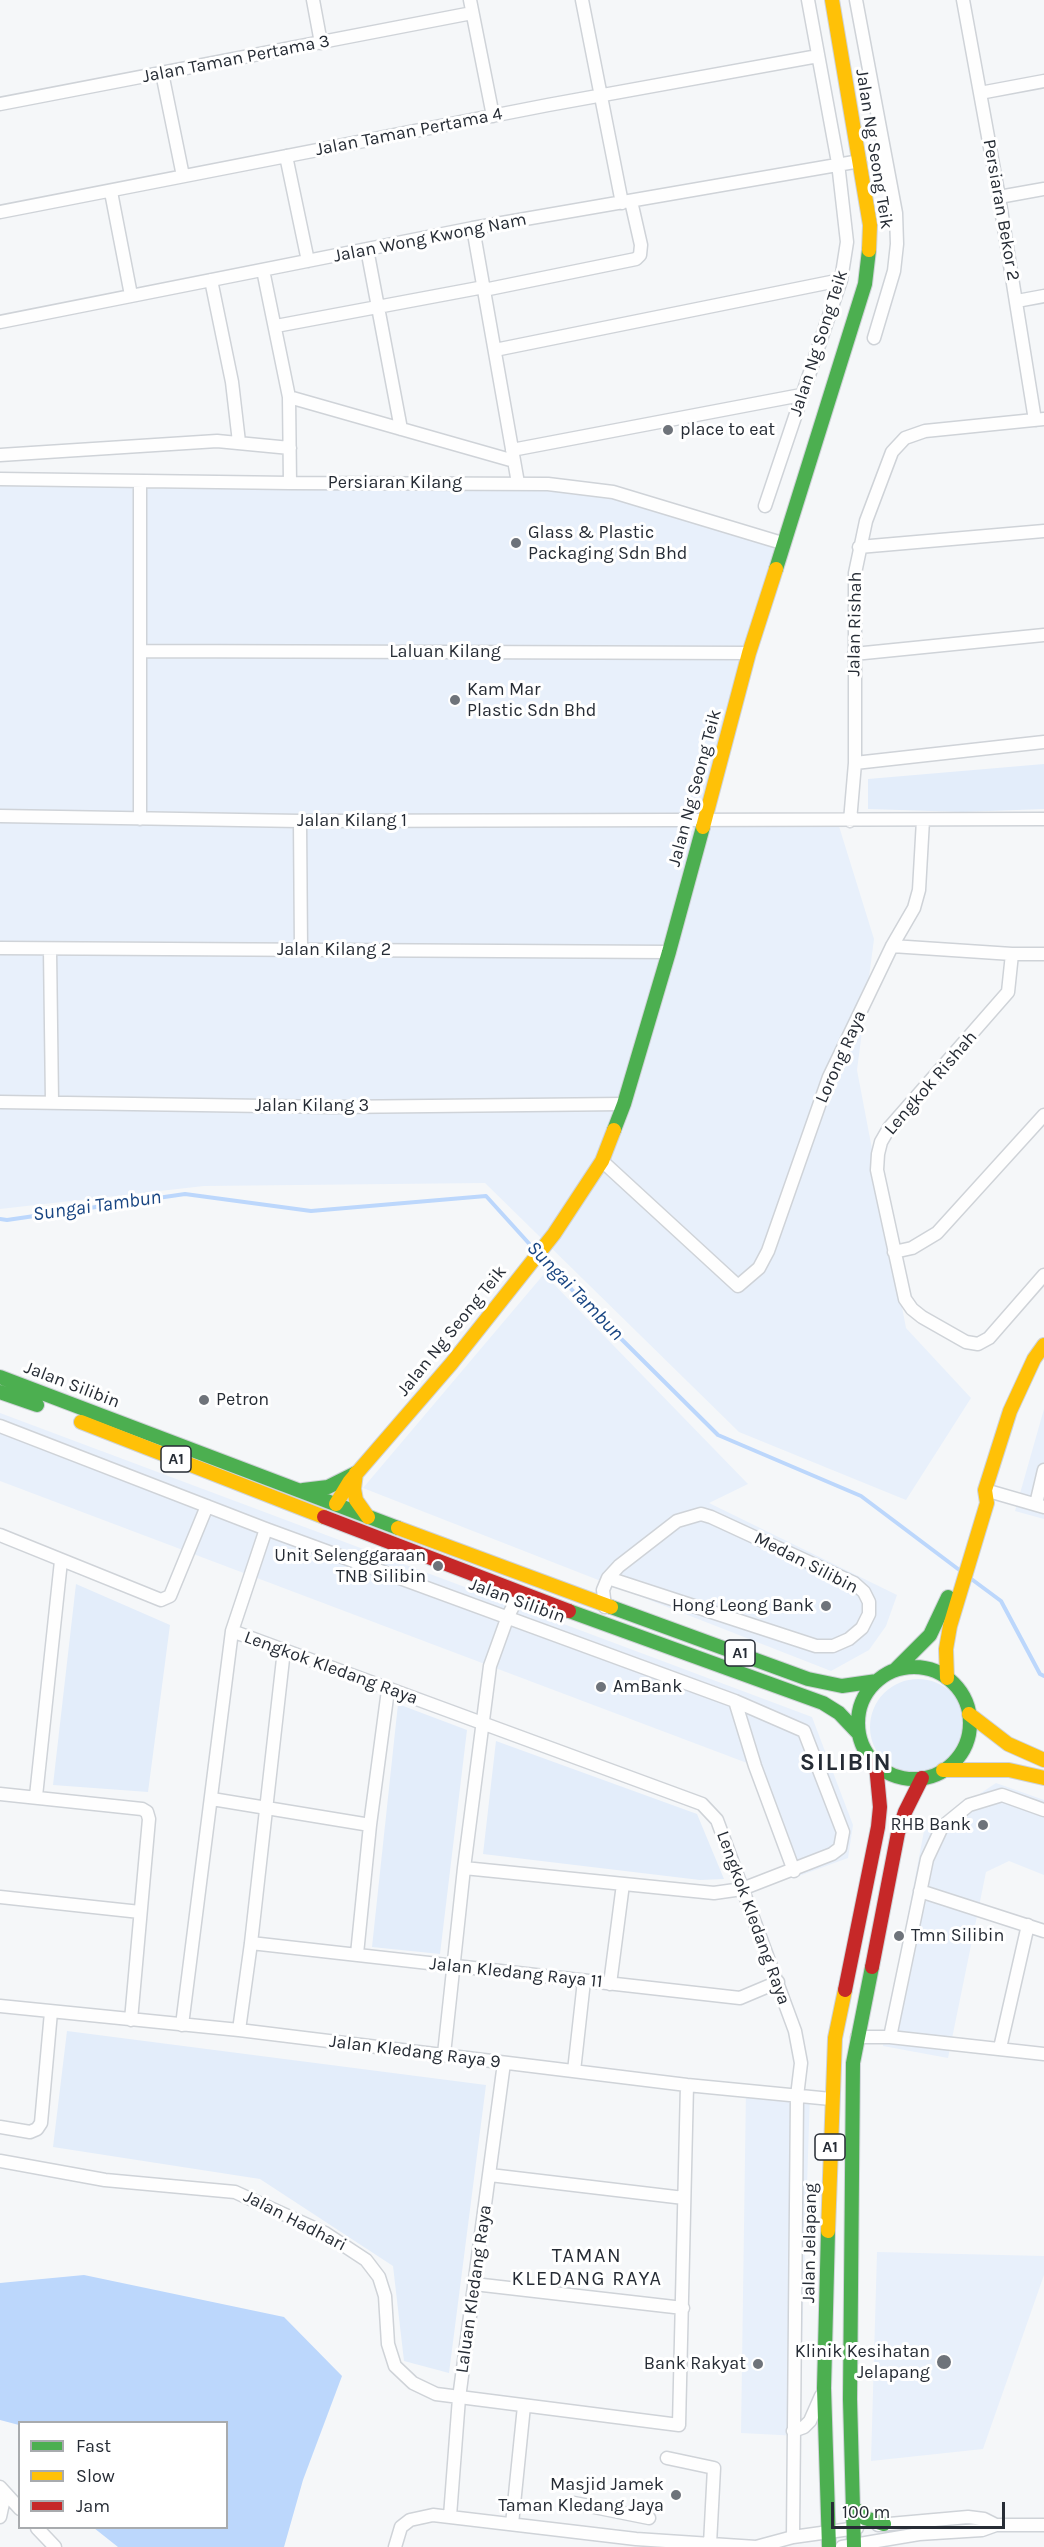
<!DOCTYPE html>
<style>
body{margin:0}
#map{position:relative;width:1044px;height:2547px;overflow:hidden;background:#f5f7f9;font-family:Karla,sans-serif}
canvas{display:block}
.legend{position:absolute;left:18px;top:2421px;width:210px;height:108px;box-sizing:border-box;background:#fff;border:2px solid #a8abae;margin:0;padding:8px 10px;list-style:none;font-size:18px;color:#262c35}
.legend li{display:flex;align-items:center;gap:12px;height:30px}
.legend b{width:30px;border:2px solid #a8abae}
.scale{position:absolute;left:831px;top:2502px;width:174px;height:27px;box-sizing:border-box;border:3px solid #262c35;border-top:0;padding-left:8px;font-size:18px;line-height:21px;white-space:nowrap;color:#262c35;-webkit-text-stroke:4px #fff;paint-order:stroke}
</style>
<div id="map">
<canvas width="1044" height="2547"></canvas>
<ul class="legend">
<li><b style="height:8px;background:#4caf50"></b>Fast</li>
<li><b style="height:8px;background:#ffc107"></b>Slow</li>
<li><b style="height:8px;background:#c62828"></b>Jam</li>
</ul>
<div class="scale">100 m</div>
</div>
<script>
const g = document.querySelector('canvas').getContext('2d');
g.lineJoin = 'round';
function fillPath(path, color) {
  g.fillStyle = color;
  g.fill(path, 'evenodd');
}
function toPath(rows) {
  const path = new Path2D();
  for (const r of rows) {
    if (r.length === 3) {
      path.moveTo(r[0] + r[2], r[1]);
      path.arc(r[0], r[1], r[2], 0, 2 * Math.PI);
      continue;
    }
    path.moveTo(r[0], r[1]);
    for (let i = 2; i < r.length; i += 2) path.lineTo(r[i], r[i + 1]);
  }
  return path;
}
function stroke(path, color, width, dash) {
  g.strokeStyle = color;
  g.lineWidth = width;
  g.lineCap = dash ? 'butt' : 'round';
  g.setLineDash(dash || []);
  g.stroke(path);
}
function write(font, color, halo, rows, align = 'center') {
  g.font = font + ' Karla,sans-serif';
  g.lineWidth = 6;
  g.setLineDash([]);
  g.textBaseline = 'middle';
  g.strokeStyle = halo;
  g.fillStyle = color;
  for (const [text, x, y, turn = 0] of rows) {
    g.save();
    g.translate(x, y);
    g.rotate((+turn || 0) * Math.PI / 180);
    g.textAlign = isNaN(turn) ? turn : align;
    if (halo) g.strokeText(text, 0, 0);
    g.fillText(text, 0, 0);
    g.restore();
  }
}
fillPath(toPath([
 [0,481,586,488,784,546,708,819,838,823,874,939,857,1070,906,1328,971,1398,906,1500,739,1432,485,1183,204,1186,0,1209],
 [544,1274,748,1484,709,1503,897,1595,886,1626,869,1650,831,1671,363,1488],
 [1044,1409,1044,1519,1015,1511],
 [0,1413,812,1717,853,1825,848,1858,796,1877,755,1766,0,1481],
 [996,1783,1044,1800,1044,1875,1009,1861,986,1872,948,2058,883,2046,924,1831],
 [746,2088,810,2093,799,2436,741,2433],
 [877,2252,1044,2256,1044,2275,983,2449,871,2461]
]), '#e8f0fb');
fillPath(toPath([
 [1044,764,1044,809,962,812,868,809,868,779],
 [76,1584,170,1625,148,1792,53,1785],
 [918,1727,48],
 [398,1704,467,1730,440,1954,372,1947],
 [496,1741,697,1814,724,1879,700,1880,483,1854],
 [67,2031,486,2085,449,2373,404,2361,393,2266,260,2179,53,2147]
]), '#e3edfa');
fillPath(toPath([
 [84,2275,284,2317,342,2376,303,2480,284,2547,118,2547,94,2528,226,2528,226,2422,20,2422,19,2425,0,2420,0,2283]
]), '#bcd7fc');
stroke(toPath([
 [0,1219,7,1220,185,1194,311,1211,486,1196,534,1249],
 [542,1257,574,1292,718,1435,861,1496,962,1572],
 [970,1578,1001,1601,1040,1674,1044,1676]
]), '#bcd7fc', 4);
const street = toPath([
 [313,0,321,43],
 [470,0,493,116],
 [582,0,622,203],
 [856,0,896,213,897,244,894,271,874,338],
 [963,0,999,197,1035,420],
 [162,73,183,176],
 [980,93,1044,81],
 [0,104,472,13],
 [286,156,308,261],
 [111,192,131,295],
 [999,197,1044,189],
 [0,212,548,105,818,56],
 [473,228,518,483],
 [367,249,401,429],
 [263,270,289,397,290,483],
 [211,280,232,382,239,442],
 [484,290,636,259,640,255,641,245,631,201],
 [1017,301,1044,296],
 [0,322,473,228,860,161],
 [276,326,484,287],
 [495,350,841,280],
 [289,397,514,461],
 [512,450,801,395],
 [0,455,217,441,290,448],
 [0,479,290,483,548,484,613,492,782,543],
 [140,481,140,819],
 [765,506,841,280,847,242,838,163,808,0],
 [859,547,1044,531],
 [141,651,749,653],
 [854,654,1044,635],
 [855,763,1044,742],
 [0,816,300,821,1044,819],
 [300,821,301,950],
 [850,821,855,763,855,573,866,521,892,452,905,438,925,431,1044,419],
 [892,946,1012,954,1044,954],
 [0,948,669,952],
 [50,950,52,1102],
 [1012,954,1008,992,889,1128,881,1142,878,1154,877,1170,905,1299,912,1309,922,1317,966,1342,978,1344,989,1338,1044,1275],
 [0,1102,333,1107,624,1104],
 [602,1161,738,1286,759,1268,768,1251,829,1077,892,946,914,908,919,890,923,820],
 [894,1252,912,1248,937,1233,1044,1115],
 [0,1426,266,1529,735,1701,804,1731,843,1832,840,1848,832,1854,742,1889,714,1893,464,1868],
 [985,1490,1044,1507],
 [1036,1504,1044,1470],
 [0,1535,161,1600,170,1596,207,1506],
 [605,1607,603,1590,608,1578,619,1566,677,1521,701,1514,711,1517,854,1583,864,1592,869,1602,869,1614,862,1628,849,1639,833,1646,816,1646,608,1578],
 [232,1631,702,1804,717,1820,795,2031,801,2063,797,2096,793,2537],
 [735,1701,755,1766,794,1871],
 [0,1794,142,1809,147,1812,149,1819,131,2020],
 [36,1796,61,1561],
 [212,1799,370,1825],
 [920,1891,1044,1931],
 [0,1897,140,1912],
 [251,1943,740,1998,778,1982],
 [357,1954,370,1825,388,1690],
 [610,1984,623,1884],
 [0,2006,239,2030,687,2085,831,2099],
 [182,2025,232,1631,266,1529],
 [239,2030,251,1943,284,1650],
 [857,2037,890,2037,1044,2054],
 [890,2037,927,1859,942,1827,969,1805,1002,1795,1044,1810],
 [1000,2048,1028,1925],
 [444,2054,464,1868,490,1666,508,1616,520,1593],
 [574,2071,584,1981],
 [0,2127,30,2132,37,2129,41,2123,51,2012],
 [0,2161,105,2180,235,2192,325,2233,366,2260,379,2277,385,2296,388,2344,395,2366,413,2383,436,2394,679,2425,687,2085],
 [490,2175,684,2198],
 [474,2284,683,2308],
 [793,2431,804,2427,810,2421,821,2396],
 [667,2458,714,2468,710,2544],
 [0,2487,20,2509],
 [574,2503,649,2518],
 [450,2516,459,2398,504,2063],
 [0,2517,5,2494],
 [512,2524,524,2406],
 [878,2525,968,2517,984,2519,996,2525],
 [37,2528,55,2547],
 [395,2547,401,2527,410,2520,433,2515,636,2539,756,2547],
 [756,2547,793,2537,857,2528],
 [842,2547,919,2534,982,2530,996,2525,1044,2525]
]);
const fast = toPath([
 [776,569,865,284,869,250],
 [614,1130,624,1104,669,952,703,827],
 [0,1377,398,1528],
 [0,1392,37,1405],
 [303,1490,328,1487,356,1473],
 [611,1607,808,1679,842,1686,877,1681],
 [569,1611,823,1703,839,1713,858,1733],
 [914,1723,56],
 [895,1670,930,1635,948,1597],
 [828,2231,824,2388,829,2547],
 [853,2507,865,2518,884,2524],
 [854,2547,850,2399,853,2063,872,1967]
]);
const slow = toPath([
 [832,0,870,225,869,250],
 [703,827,749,653,776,569],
 [81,1422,324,1517],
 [356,1473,354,1489,356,1500,368,1517],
 [336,1504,350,1481,451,1364,554,1234,602,1161,614,1130],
 [398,1528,611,1607],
 [947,1678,946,1649,950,1626,987,1503,985,1490,1010,1411,1034,1359,1044,1345],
 [969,1714,1008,1744,1044,1760],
 [943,1770,1009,1770,1044,1778],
 [828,2231,835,2038,845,1990]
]);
const jam = toPath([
 [324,1517,569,1611],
 [872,1967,898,1833,905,1812,922,1778],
 [845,1990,878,1827,880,1807,876,1765]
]);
stroke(street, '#cfd3d8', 15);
stroke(fast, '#cfd3d8', 16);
stroke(slow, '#cfd3d8', 16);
stroke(jam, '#cfd3d8', 16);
stroke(street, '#fefefe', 12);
stroke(fast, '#4caf50', 14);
stroke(slow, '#ffc107', 14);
stroke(jam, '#c62828', 14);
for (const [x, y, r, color] of [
 [668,430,6,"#6e737a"],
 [516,543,6,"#6e737a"],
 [455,700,6,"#6e737a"],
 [204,1400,6,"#6e737a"],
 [438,1566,6,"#6e737a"],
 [826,1606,6,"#6e737a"],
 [601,1687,6,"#6e737a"],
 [983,1825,6,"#6e737a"],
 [899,1936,6,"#6e737a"],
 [944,2362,8,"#6e737a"],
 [758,2364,6,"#6e737a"],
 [676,2495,6,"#6e737a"]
]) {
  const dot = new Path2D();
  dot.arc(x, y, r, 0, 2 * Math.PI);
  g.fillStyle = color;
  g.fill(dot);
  stroke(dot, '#fff', 2);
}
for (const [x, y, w] of [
 [176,1459,30],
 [740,1653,30],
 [830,2147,30]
]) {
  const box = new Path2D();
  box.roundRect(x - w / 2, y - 13, w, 26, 4.5);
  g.fillStyle = '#fff';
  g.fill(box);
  stroke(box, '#262c35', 1.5);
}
write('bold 16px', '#262c35', null, [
 ["A1",176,1459],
 ["A1",740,1653],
 ["A1",830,2147]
]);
write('18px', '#262c35', '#fff', [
 ["Jalan Taman Pertama 3",236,59,-11],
 ["Jalan Taman Pertama 4",409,132,-11],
 ["Jalan Ng Seong Teik",874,149,81],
 ["Persiaran Bekor 2",1001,210,80],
 ["Jalan Wong Kwong Nam",430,238,-11],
 ["Jalan Ng Song Teik",819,343,-72],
 ["Persiaran Kilang",395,483],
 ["Jalan Rishah",855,624,-89],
 ["Laluan Kilang",445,652],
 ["Jalan Ng Seong Teik",695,788,-75],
 ["Jalan Kilang 1",352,821],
 ["Jalan Kilang 2",334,950],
 ["Lorong Raya",841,1057,-66],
 ["Lengkok Rishah",931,1083,-49],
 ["Jalan Kilang 3",312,1106],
 ["Jalan Ng Seong Teik",452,1331,-51],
 ["Jalan Silibin",72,1385,21],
 ["Medan Silibin",806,1563,27],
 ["Jalan Silibin",517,1601,20],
 ["Lengkok Kledang Raya",331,1668,20],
 ["Lengkok Kledang Raya",753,1918,70],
 ["Jalan Kledang Raya 11",516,1973,6],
 ["Jalan Kledang Raya 9",415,2052,7],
 ["Jalan Hadhari",295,2221,27],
 ["Jalan Jelapang",810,2243,-89],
 ["Laluan Kledang Raya",474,2289,-82]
]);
write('18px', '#262c35', '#fff', [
 ["place to eat",680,430],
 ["Glass & Plastic",528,533],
 ["Packaging Sdn Bhd",528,554],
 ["Kam Mar",467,690],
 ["Plastic Sdn Bhd",467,711],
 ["Petron",216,1400],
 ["Unit Selenggaraan",426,1556,"right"],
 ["TNB Silibin",426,1577,"right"],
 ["Hong Leong Bank",814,1606,"right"],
 ["AmBank",613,1687],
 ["RHB Bank",971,1825,"right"],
 ["Tmn Silibin",911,1936],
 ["Klinik Kesihatan",930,2352,"right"],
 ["Jelapang",930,2373,"right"],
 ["Bank Rakyat",746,2364,"right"],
 ["Masjid Jamek",664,2485,"right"],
 ["Taman Kledang Jaya",664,2506,"right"]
], 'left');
write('italic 20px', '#184582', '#fff', [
 ["Sungai Tambun",97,1206,-8],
 ["Sungai Tambun",575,1291,46]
]);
g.letterSpacing = '1.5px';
write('20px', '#262c35', '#fff', [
 ["TAMAN",587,2256],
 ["KLEDANG RAYA",587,2279]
]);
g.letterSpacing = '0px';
g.letterSpacing = '1.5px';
write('bold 24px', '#262c35', '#fff', [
 ["SILIBIN",846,1763]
]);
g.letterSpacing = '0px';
</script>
